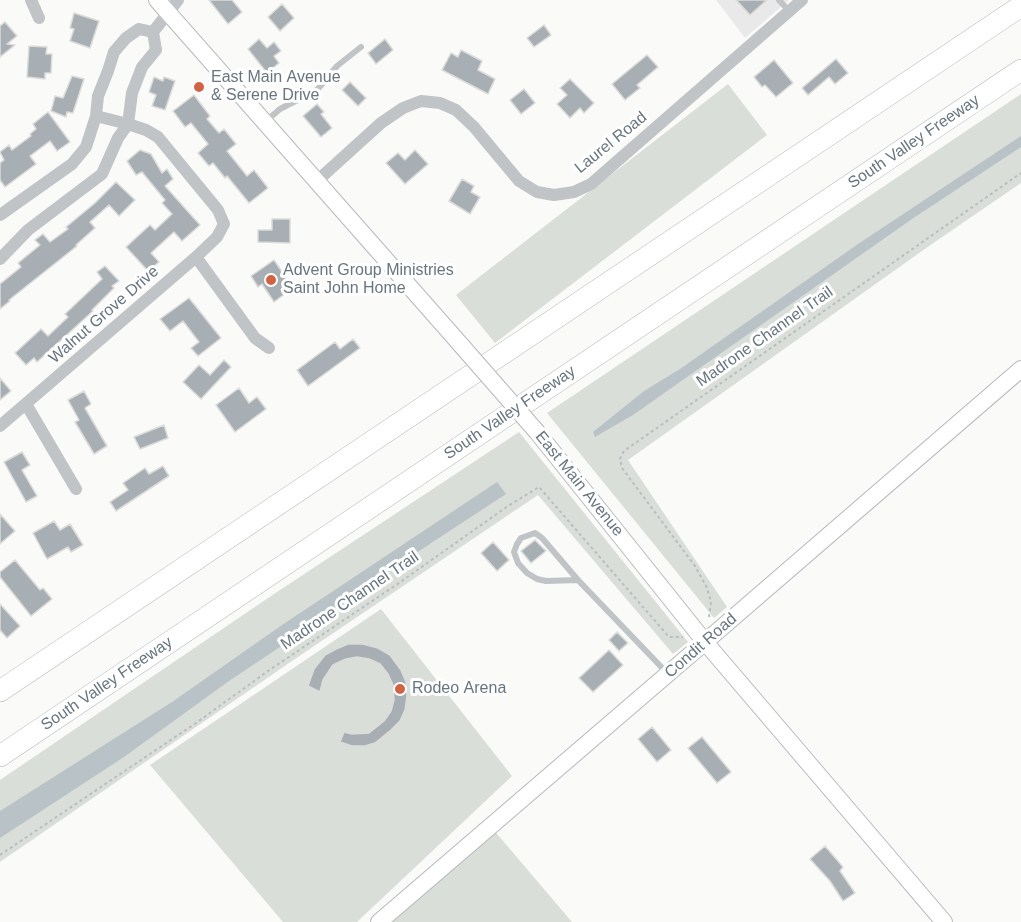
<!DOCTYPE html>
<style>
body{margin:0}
canvas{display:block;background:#fafaf8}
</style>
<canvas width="1021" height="922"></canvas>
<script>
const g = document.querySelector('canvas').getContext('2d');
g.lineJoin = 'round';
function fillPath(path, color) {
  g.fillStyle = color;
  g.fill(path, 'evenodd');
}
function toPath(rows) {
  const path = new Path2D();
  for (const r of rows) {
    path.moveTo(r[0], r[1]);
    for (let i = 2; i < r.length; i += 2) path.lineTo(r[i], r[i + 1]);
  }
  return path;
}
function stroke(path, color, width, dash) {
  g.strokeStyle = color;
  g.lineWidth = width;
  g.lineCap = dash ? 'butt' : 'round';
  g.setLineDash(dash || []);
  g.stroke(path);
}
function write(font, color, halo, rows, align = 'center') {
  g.font = font + ' Arial,sans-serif';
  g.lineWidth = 6;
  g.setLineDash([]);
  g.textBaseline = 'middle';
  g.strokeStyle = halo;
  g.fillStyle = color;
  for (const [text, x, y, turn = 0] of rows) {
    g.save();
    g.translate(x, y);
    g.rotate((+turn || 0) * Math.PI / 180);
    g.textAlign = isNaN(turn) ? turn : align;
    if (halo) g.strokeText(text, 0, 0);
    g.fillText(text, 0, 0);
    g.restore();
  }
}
fillPath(toPath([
 [716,0,789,0,745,38]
]), '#e8e9e8');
fillPath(toPath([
 [728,84,767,135,495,343,456,295],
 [1021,94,1021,183,929,246,628,460,727,607,714,618,547,413],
 [519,432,688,642,673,654,538,495,292,661,0,862,0,780,271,596],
 [381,609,512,776,357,922,283,922,150,765],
 [492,828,572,922,381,922]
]), '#daded8');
fillPath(toPath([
 [1021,136,1021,147,912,219,633,415,595,437,593,432,644,391,680,369,858,244],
 [497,482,506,494,413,555,316,623,229,681,124,757,0,838,0,811,172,702,282,625]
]), '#b9c3c7');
const building = toPath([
 [209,0,232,0,242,12,228,24,209,0],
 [736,0,767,0,750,15,736,0],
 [282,4,294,18,280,31,268,17,282,4],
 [74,13,99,21,90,48,70,41,74,29,70,28,74,13],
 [5,22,17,36,7,44,15,45,0,57,0,26,5,22],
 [544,25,551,35,534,47,527,38,544,25],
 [259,39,267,48,274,42,281,51,274,56,279,63,267,73,248,49,259,39],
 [385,39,393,50,376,64,368,53,385,39],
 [29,46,47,47,46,54,52,54,51,73,45,73,45,79,27,77,29,46],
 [461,50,482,61,478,70,495,79,488,94,442,70,451,53,458,57,461,50],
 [647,55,658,67,637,85,640,88,625,100,612,84,647,55],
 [836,59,848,73,835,84,829,77,808,95,802,88,836,59],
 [774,60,793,83,776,97,765,85,762,87,754,77,774,60],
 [72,76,84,79,73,113,67,112,66,117,51,111,55,96,63,98,72,76],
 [154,77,163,81,164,77,175,81,165,110,152,106,156,95,149,92,154,77],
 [570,79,594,103,584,113,580,108,570,118,557,104,567,95,560,88,570,79],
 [350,82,366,98,358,106,342,90,350,82],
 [524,89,535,103,521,114,510,100,524,89],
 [194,95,210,116,207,119,219,133,224,129,236,144,227,151,247,176,254,170,268,188,249,203,227,176,225,178,213,163,209,166,198,153,208,144,191,123,185,127,173,111,194,95],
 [317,104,324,112,321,114,332,128,321,137,303,116,317,104],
 [48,112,70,142,57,151,50,141,30,156,36,164,5,187,0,180,0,163,4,160,0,152,9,145,12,150,31,136,30,134,36,129,33,124,48,112],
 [140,150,151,154,162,173,167,169,173,179,165,186,200,225,182,241,174,232,151,253,159,262,148,271,126,247,150,225,155,230,172,214,162,203,165,200,142,172,136,175,127,161,140,150],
 [415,150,428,164,405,184,386,163,398,153,405,160,415,150],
 [462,179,474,186,471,192,480,197,470,214,449,201,462,179],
 [116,182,135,200,119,216,109,205,90,222,95,228,76,245,77,246,9,300,10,301,0,309,0,284,21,267,18,263,40,245,35,240,43,234,50,242,68,229,66,227,95,203,116,182],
 [272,219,290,219,290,243,258,242,258,230,272,230,272,219],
 [274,260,293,288,274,302,262,284,258,287,251,276,274,260],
 [105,266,119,281,112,286,114,288,92,310,93,311,37,362,34,358,26,365,15,353,41,329,48,336,68,317,65,314,102,279,97,272,105,266],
 [189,298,221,338,198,356,191,348,199,342,183,321,170,331,160,319,189,298],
 [353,339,360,348,308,386,297,370,335,342,340,349,353,339],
 [224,360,231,367,201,399,183,382,199,365,210,375,224,360],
 [0,378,11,391,0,400,0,378],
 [239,388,249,403,257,397,266,409,235,432,216,405,239,388],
 [84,391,91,404,85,408,107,446,94,454,75,422,79,420,68,400,84,391],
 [164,425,168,438,140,449,134,437,164,425],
 [22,452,30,465,22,470,37,496,26,502,4,462,22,452],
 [163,466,169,476,116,511,110,502,128,490,123,483,145,468,149,474,163,466],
 [0,514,15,531,0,544,0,514],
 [54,521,60,530,70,524,83,545,71,552,68,547,47,559,33,533,54,521],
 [535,540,546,551,531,563,521,551,535,540],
 [493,542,509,560,497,571,481,553,493,542],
 [15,560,40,590,43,588,52,599,31,616,0,577,0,572,15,560],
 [0,604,20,626,7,638,0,630,0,604],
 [617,632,628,643,619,651,609,640,617,632],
 [348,644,363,644,378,648,390,655,401,670,406,682,407,696,405,710,400,721,391,730,375,743,365,746,352,746,340,742,344,732,352,734,369,733,384,721,391,711,394,700,393,685,388,674,380,664,369,659,357,657,346,659,333,665,323,680,320,692,308,686,314,669,325,655,336,649,348,644],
 [609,650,623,665,593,692,579,678,609,650],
 [652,727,671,750,657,762,638,739,652,727],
 [702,737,731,772,717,783,688,748,702,737],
 [825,846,843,867,840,871,855,893,843,901,830,881,810,859,825,846]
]);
fillPath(building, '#a8afb4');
stroke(building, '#dcdcda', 1.5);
const secondary = toPath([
 [157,0,461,345],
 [537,432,705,642,944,922],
 [379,922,705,642,1021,369]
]);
const highway = toPath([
 [0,691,1021,6],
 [0,756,1021,70]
]);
stroke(secondary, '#b5b9bd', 18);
stroke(highway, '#b4b7ba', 22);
stroke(toPath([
 [709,617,711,602,707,588,695,566,622,468,620,459,624,451,1021,173],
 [0,855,196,723,268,671,396,585,508,506,539,487,669,637,683,637]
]), '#babdc0', 2, [3, 3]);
stroke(toPath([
 [779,0,789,11],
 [265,122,280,109,317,90,337,66,361,47],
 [578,580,546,581,537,579,527,573,518,563,514,552,517,544,521,538,535,533,542,538,578,580,668,674]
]), '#c0c4c7', 6);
stroke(toPath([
 [31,0,39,18],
 [317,181,381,123,403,108,421,101,440,103,456,110,474,127,519,181,537,192,554,195,574,192,591,184,802,0],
 [0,215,72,164,86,147,96,116,98,96,108,71,114,52,126,38,139,29,153,32],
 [196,257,255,338,269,348],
 [0,259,28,230,102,174,118,138,128,124,132,93,142,67,156,50,153,32,178,0],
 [26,404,76,489],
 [0,426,196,257,217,237,224,224,218,210,158,137,146,130,128,124,96,116]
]), '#c0c4c7', 12);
stroke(secondary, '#fff', 16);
stroke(highway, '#fff', 21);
const secondaryBridge = toPath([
 [461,345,537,432]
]);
stroke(secondaryBridge, '#b5b9bd', 18, []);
stroke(secondaryBridge, '#fff', 16);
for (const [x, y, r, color] of [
 [199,87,6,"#cf6343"],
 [271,280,6,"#cf6343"],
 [400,689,6,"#cf6343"]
]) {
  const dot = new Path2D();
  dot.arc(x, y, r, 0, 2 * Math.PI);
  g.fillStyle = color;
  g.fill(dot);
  stroke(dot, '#fff', 2);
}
write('16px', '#68757f', '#fff', [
 ["East Main Avenue",211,78],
 ["& Serene Drive",211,96],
 ["Advent Group Ministries",283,271],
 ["Saint John Home",283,289],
 ["Rodeo Arena",412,689]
], 'left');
write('16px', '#68757f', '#fff', [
 ["South Valley Freeway",914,142,-34],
 ["Laurel Road",611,143,-39],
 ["Walnut Grove Drive",104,315,-41],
 ["Madrone Channel Trail",765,337,-35],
 ["South Valley Freeway",510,413,-34],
 ["East Main Avenue",579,484,51],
 ["Madrone Channel Trail",350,601,-34],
 ["Condit Road",701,646,-41],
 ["South Valley Freeway",107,684,-34]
]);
</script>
